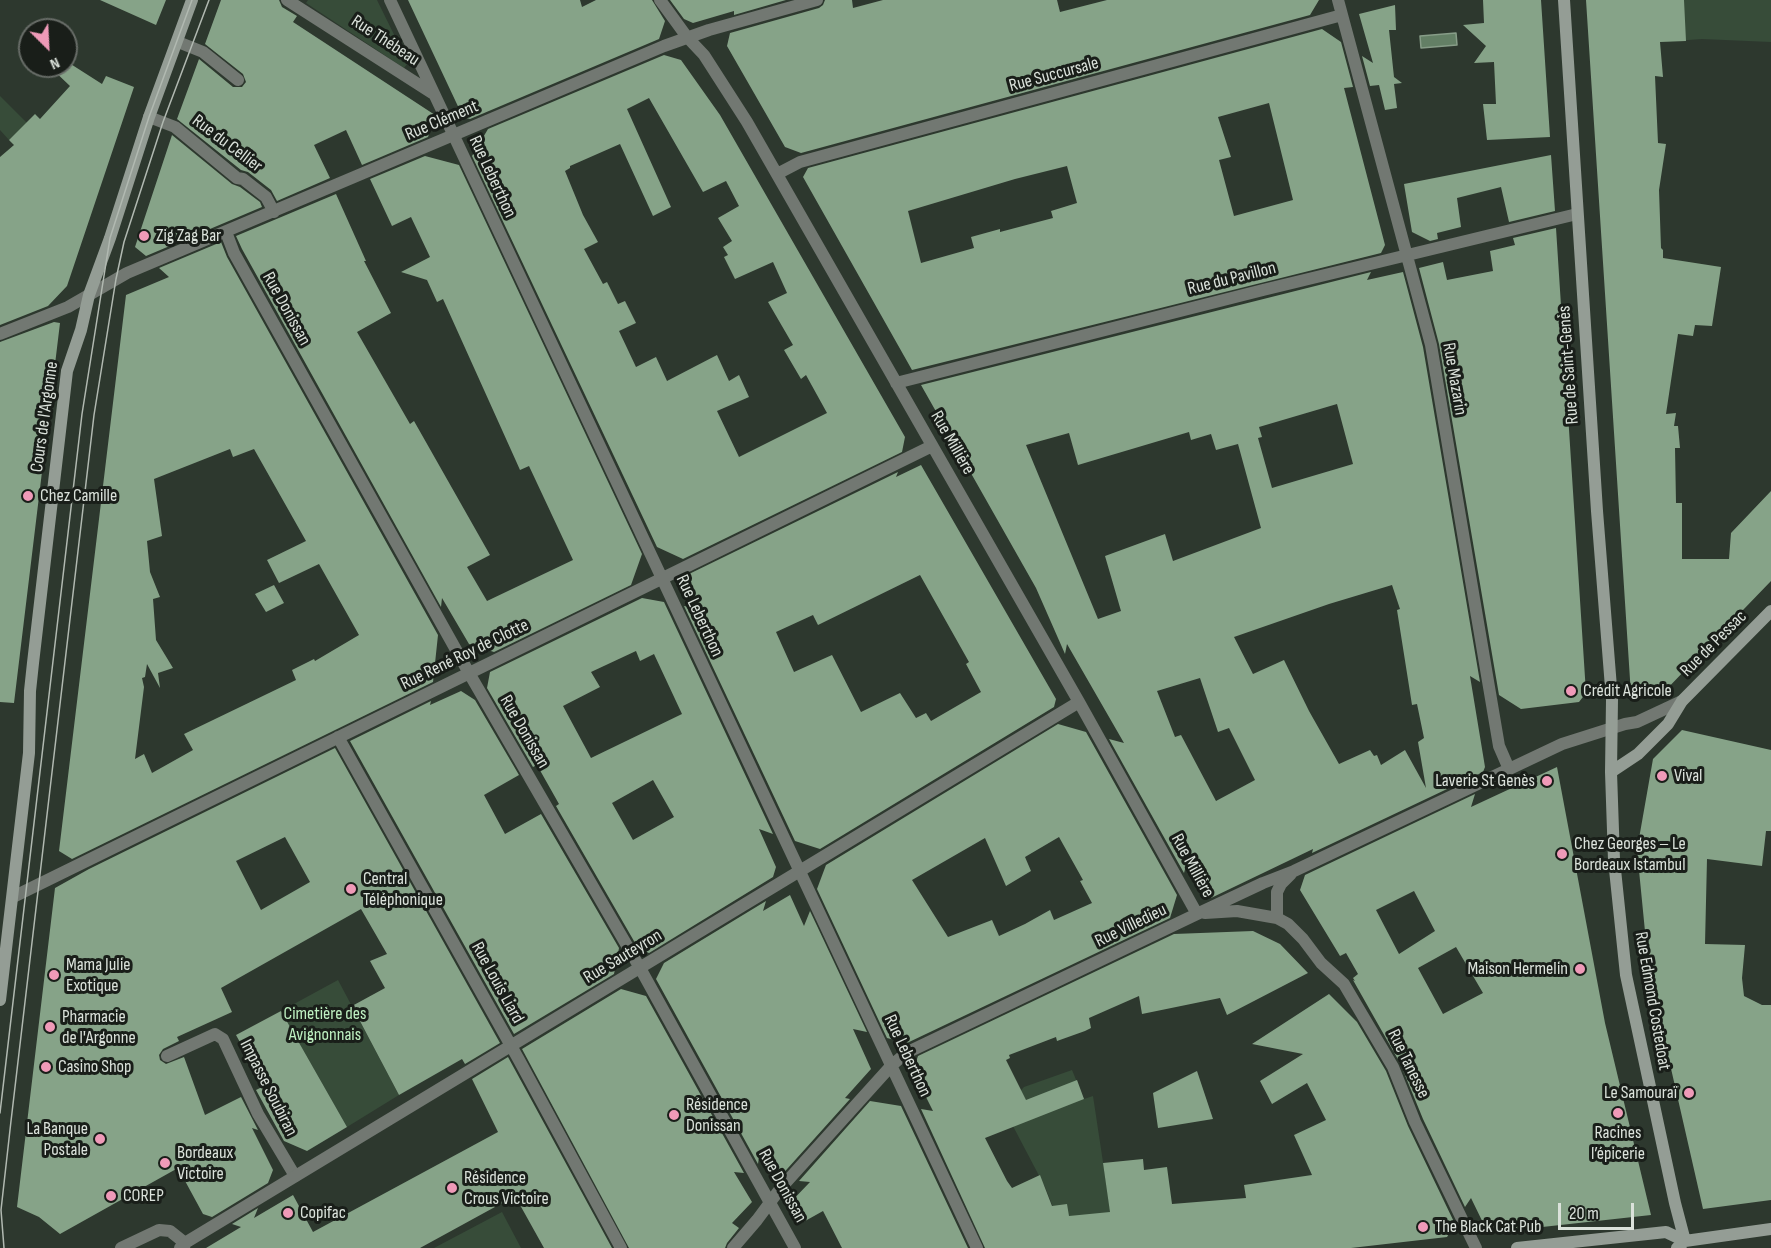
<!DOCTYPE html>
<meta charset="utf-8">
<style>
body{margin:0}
#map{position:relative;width:1771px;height:1248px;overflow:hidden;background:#2d382e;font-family:"Sofia Sans Condensed",sans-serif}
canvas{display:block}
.north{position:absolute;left:18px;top:18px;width:60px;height:60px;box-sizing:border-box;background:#191e19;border:2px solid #676c67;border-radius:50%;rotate:156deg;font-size:16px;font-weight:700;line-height:24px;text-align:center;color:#dbe2db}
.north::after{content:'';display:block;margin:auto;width:21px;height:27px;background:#ef9ab8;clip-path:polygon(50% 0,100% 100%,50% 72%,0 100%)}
.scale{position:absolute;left:1558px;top:1203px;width:76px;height:27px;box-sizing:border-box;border:3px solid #dbe2db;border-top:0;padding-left:8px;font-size:18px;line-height:21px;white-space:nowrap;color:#dbe2db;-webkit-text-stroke:4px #191e19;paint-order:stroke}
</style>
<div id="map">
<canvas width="1771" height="1248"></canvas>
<div class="north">N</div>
<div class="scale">20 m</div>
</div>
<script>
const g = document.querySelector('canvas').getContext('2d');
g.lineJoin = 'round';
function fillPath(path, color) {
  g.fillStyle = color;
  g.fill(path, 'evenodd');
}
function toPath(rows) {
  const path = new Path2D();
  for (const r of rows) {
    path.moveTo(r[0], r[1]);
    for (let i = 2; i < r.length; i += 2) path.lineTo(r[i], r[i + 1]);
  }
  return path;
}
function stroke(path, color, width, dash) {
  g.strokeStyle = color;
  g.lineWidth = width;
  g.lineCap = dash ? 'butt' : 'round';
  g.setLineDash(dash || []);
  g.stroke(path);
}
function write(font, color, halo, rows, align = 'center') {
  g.font = font + ' "Sofia Sans Condensed",sans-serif';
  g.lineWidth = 6;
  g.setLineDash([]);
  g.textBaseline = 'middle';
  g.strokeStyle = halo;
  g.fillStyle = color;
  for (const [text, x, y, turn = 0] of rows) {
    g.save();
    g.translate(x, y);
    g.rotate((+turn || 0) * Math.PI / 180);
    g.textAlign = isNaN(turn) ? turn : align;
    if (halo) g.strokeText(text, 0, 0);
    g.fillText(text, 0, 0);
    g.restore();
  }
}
fillPath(toPath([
 [308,0,377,0,408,63,404,68,306,3],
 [1624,0,1771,0,1771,42,1702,39,1660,42],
 [0,96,27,123,9,140,0,130],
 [338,980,399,1095,347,1127,281,1011],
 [1072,1070,1084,1099,1093,1096,1116,1248,1053,1207,1045,1187,1004,1109,1024,1087],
 [502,1212,521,1248,434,1248]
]), '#374c39');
const water = toPath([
 [1456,33,1457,45,1421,48,1420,36,1456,33]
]);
fillPath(water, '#637f65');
stroke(water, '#879d88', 1.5);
fillPath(toPath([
 [100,0,166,0,156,25],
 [221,0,279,0,282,7,297,16,293,22,435,115,428,137,362,165,346,130,314,145,330,178,277,201,271,190,248,172,241,170,177,119,199,59,233,87,242,87,246,82,243,74,205,44],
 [408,0,580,0,582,7,596,0,652,0,665,21,659,39,470,119,463,117],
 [670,0,786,0,734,15,734,11,693,23,684,19],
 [825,0,852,0,853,8,883,0,1057,0,1060,12,1107,0,1319,0,1310,15,801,153,785,147,727,46,730,33,819,8,823,5],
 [1483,0,1541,0,1550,137,1487,140,1483,104,1496,104,1494,62,1474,63,1486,46,1463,25,1484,23],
 [1586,0,1684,0,1686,41,1660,42,1663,77,1655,76,1658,143,1666,144,1659,190,1661,248,1663,250,1663,258,1721,267,1712,326,1695,325,1693,336,1678,334,1666,414,1676,413,1674,426,1678,426,1680,448,1675,448,1676,503,1682,503,1682,559,1729,559,1731,533,1771,491,1771,581,1662,694,1631,695],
 [1395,5,1396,30,1389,30,1394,77,1402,83,1394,84,1397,108,1385,110,1379,85,1370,86,1362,56,1373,63,1359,14],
 [1322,29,1341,42,1353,87,1344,88,1385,245,1381,253,912,370,803,177,808,168],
 [1269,103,1293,200,1234,216,1219,160,1231,157,1218,117],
 [1067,166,1077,203,1051,211,1053,218,1000,232,1000,229,971,237,974,248,921,263,908,211,1015,179],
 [664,55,681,60,720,115,905,437,902,452,683,559,657,547,472,156,488,129],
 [649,98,703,192,726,181,739,206,718,218,732,241,723,247,728,255,724,257,735,279,773,262,787,293,768,302,793,345,784,350,801,379,806,375,827,413,739,457,717,411,749,397,739,375,729,381,717,355,667,381,656,357,636,367,619,331,636,323,625,301,618,304,607,282,603,284,584,249,598,242,583,215,565,171,570,168,570,166,620,144,653,216,671,207,627,109],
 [66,61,102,84,106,76,134,87,67,286,48,306,0,325,0,157,14,145,9,140,35,114,40,119,70,86,49,66,66,66],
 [172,135,232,184,240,187,260,202,262,207,146,256,135,247],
 [1551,155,1555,211,1509,222,1501,187,1457,198,1461,227,1437,233,1438,239,1430,241,1412,232,1404,184],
 [425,156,459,165,642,554,631,585,494,652,469,644,442,598,441,607,242,249,236,236,336,194,366,261,364,261,391,313,357,332,410,424,414,421,490,555,467,567,487,601,573,560,529,466,520,470,516,461,443,299,437,302,427,280,401,272,430,257,411,217,392,226,370,179],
 [1556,228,1586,693,1579,702,1521,709,1499,695,1439,344,1419,268,1443,262,1447,280,1493,271,1490,251,1515,245,1513,238],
 [221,242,227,257,438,635,433,682,72,859,59,851,126,295,169,277,159,268],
 [230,449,233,457,254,449,306,541,267,560,279,583,319,564,359,635,315,661,314,659,292,670,296,680,184,734,193,750,152,773,144,754,135,759,144,687,142,678,145,677,147,664,160,688,158,673,173,668,156,640,153,599,160,597,150,572,147,541,162,536,154,479],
 [1371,272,1367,280,1403,272,1423,347,1480,682,1470,676,1485,767,1483,772,1312,853,1313,849,1211,898,1188,858,1184,873,1109,739,1124,743,1067,644,1065,654,1036,588,921,385],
 [1337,404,1353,464,1272,488,1258,438,1262,437,1259,427],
 [1189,432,1191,440,1211,434,1216,450,1238,444,1261,528,1173,561,1165,534,1105,556,1121,611,1098,619,1026,445,1069,433,1078,465],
 [1392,585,1400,609,1397,610,1412,705,1417,704,1424,738,1418,742,1426,788,1405,750,1381,765,1377,755,1374,756,1370,750,1339,764,1309,711,1284,660,1253,674,1234,637,1329,604],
 [1200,678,1218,732,1229,728,1255,780,1216,801,1181,735,1175,737,1157,691],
 [54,322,60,323,14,703,0,702,0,342],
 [921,465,1056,699,1054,707,820,849,795,841,684,606,695,608,683,583,687,575,898,472,896,477],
 [920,575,969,662,966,664,981,692,931,721,926,713,916,718,900,693,861,712,832,655,794,672,776,632,813,615,818,625],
 [274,585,284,603,266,612,255,594],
 [642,598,664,602,773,834,759,829,776,867,773,877,649,953,638,948,556,806,559,804,537,765,533,767,487,688,490,672],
 [636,651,640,661,654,654,682,714,591,758,563,706,600,687,591,672],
 [653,780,674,817,633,840,612,803],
 [461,691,475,700,519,775,484,795,505,834,541,814,619,948,614,974,514,1034,350,741,431,701,430,705],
 [1058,724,1086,732,1177,895,1170,918,907,1043,887,1038,817,889,826,865],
 [1059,837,1083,880,1080,881,1092,903,1054,920,1050,910,1025,924,999,936,992,920,948,937,912,880,985,838,1006,886,1031,871,1025,857],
 [1682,730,1771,750,1771,831,1766,831,1762,866,1707,859,1705,944,1745,945,1742,978,1744,996,1762,1005,1771,1005,1771,1200,1703,1209,1649,972,1637,850,1653,759],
 [335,748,500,1043,465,1064,462,1059,399,1095,352,1006,385,988,370,961,387,954,361,909,221,988,232,1012,177,1037,179,1041,163,1049,159,1055,160,1060,166,1064,184,1057,205,1115,241,1097,258,1130,252,1128,273,1170,268,1183,212,1217,203,1214,178,1168,60,1234,39,1217,17,1207,55,888,89,869],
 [285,837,310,882,261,910,236,861],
 [1557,767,1605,1023,1651,1215,1488,1233,1471,1198,1465,1207,1423,1119,1400,1063,1353,980,1355,981,1353,978,1358,974,1346,953,1340,956,1300,890,1305,875,1475,794,1471,807],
 [1414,891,1435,931,1399,954,1376,910],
 [1456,947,1483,993,1443,1014,1418,968],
 [790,895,804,926,810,911,867,1032,853,1029,871,1069,845,1098,850,1099,779,1178,771,1177,759,1157,758,1164,656,979,664,963,766,901,763,911],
 [1253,931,1280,944,1308,973,1227,1015,1220,998,1142,1014,1139,996,1089,1018,1091,1028,1085,1031,1057,1041,1056,1037,1009,1055,1010,1058,1006,1060,1026,1100,1077,1080,1084,1099,985,1138,1007,1181,1012,1188,1040,1175,1052,1206,1067,1204,1069,1216,1110,1212,1103,1163,1143,1159,1144,1170,1167,1167,1172,1204,1246,1198,1244,1185,1312,1175,1294,1135,1326,1120,1307,1083,1272,1104,1260,1081,1303,1054,1252,1044,1329,994,1357,1022,1386,1071,1408,1126,1455,1224,1447,1237,1351,1248,985,1248,921,1109,933,1111,913,1071,918,1056,1174,934],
 [621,989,646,996,744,1173,734,1172,752,1202,732,1223,739,1228,727,1243,725,1248,629,1248,522,1049],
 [281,1011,347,1127,307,1151,284,1141,256,1090,264,1086,236,1035],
 [508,1057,612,1248,544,1248,515,1196,420,1248,206,1248,241,1227,232,1224,258,1208,254,1218,293,1195,313,1232,498,1132,472,1079],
 [1197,1071,1213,1119,1158,1128,1153,1093],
 [870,1101,901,1106,968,1248,842,1248,823,1211,798,1225,787,1206,810,1182,799,1181]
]), '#86a388');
stroke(toPath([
 [167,1056,215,1034,223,1039,258,1114,295,1176],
 [121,1248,159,1230,170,1231,185,1243,180,1248]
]), '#727872', 12);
stroke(toPath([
 [287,0,432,93],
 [390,0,977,1248],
 [660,0,687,37,704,55,747,122,1079,702,1197,914],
 [1338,0,1431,345,1499,746,1509,769],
 [178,42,203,52,238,80],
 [149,117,175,127,237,178,243,179,266,197,274,212],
 [777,174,800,162,1342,15],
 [226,232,234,253,469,673,640,968,795,1248],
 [0,334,68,307,127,273,664,46,709,30,817,0],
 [896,383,1263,290,1577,214],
 [338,737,519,1060,621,1248],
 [13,897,932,446],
 [1205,913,1237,911,1277,918,1288,924,1303,939,1321,963,1344,984,1393,1067,1415,1122,1476,1248],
 [1277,918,1277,892,1281,884,1291,874],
 [184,1248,185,1243,1079,702],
 [733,1248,757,1220,780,1189,891,1066,906,1053,1197,914,1263,883,1294,871,1562,744,1625,724,1637,722,1682,701]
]), '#727872', 12);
stroke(toPath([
 [1564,0,1597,511,1612,700,1611,772,1614,860,1626,975,1675,1203,1685,1241],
 [1611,772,1638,754,1668,724,1682,701,1771,611],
 [0,1000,29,753,30,691,33,663,67,371,81,330,89,295,110,238,149,117,192,0],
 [1517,1248,1666,1232,1685,1241],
 [1677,1248,1685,1241,1771,1229]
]), '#949d95', 12);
stroke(toPath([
 [0,1113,82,414,110,238,149,117,192,0],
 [4,1248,1,1210,11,1121,94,415,116,279,124,242,163,122,209,0]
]), '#b1b9b1', 1.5);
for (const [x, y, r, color] of [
 [144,236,6,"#ef9ab8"],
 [28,496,6,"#ef9ab8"],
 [1571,691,6,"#ef9ab8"],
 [1662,776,6,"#ef9ab8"],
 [1547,781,6,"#ef9ab8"],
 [1562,854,6,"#ef9ab8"],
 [351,889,6,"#ef9ab8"],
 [1580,969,6,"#ef9ab8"],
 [54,975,6,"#ef9ab8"],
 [50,1027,6,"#ef9ab8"],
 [46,1067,6,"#ef9ab8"],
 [1689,1093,6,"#ef9ab8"],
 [1618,1113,6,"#ef9ab8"],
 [674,1115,6,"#ef9ab8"],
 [100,1139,6,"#ef9ab8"],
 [165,1163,6,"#ef9ab8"],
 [452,1188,6,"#ef9ab8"],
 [111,1196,6,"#ef9ab8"],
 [288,1213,6,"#ef9ab8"],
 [1423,1227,6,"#ef9ab8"]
]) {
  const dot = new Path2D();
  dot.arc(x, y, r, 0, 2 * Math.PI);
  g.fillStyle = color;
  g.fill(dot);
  stroke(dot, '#191e19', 2);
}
write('18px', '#dbe2db', '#191e19', [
 ["Rue Thébeau",385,41,33],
 ["Rue Succursale",1054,75,-15],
 ["Rue Clément",442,121,-23],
 ["Rue du Cellier",227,144,37],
 ["Rue Leberthon",492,177,65],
 ["Rue du Pavillon",1232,279,-14],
 ["Rue Donissan",286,309,61],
 ["Rue de Saint-Genès",1569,365,-94],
 ["Rue Mazarin",1454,379,80],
 ["Cours de l'Argonne",45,417,-82],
 ["Rue Millière",952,443,60],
 ["Rue Leberthon",699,616,65],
 ["Rue de Pessac",1714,644,-45],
 ["Rue René Roy de Clotte",465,655,-26],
 ["Rue Donissan",524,732,60],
 ["Rue Millière",1192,866,61],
 ["Rue Villedieu",1131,926,-26],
 ["Rue Sauteyron",623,957,-31],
 ["Rue Louis Liard",497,983,61],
 ["Rue Edmond Costedoat",1652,1001,80],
 ["Rue Leberthon",907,1056,65],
 ["Rue Tanesse",1408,1064,64],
 ["Impasse Soubiran",268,1088,63],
 ["Rue Donissan",782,1186,61]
]);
write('18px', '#dbe2db', '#191e19', [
 ["Zig Zag Bar",156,236],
 ["Chez Camille",40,496],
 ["Crédit Agricole",1583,691],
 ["Vival",1674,776],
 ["Laverie St Genès",1535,781,"right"],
 ["Chez Georges – Le",1574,844],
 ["Bordeaux Istambul",1574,865],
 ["Central",363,879],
 ["Téléphonique",363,900],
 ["Mama Julie",66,965],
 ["Exotique",66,986],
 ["Maison Hermelin",1568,969,"right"],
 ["Pharmacie",62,1017],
 ["de l'Argonne",62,1038],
 ["Casino Shop",58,1067],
 ["Le Samouraï",1677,1093,"right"],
 ["Résidence",686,1105],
 ["Donissan",686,1126],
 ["La Banque",88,1129,"right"],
 ["Postale",88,1150,"right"],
 ["Racines",1618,1133,"center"],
 ["l’épicerie",1618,1154,"center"],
 ["Bordeaux",177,1153],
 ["Victoire",177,1174],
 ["Résidence",464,1178],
 ["Crous Victoire",464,1199],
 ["COREP",123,1196],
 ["Copifac",300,1213],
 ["The Black Cat Pub",1435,1227]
], 'left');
write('18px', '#bef0c1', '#191e19', [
 ["Cimetière des",325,1014],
 ["Avignonnais",325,1035]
]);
</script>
